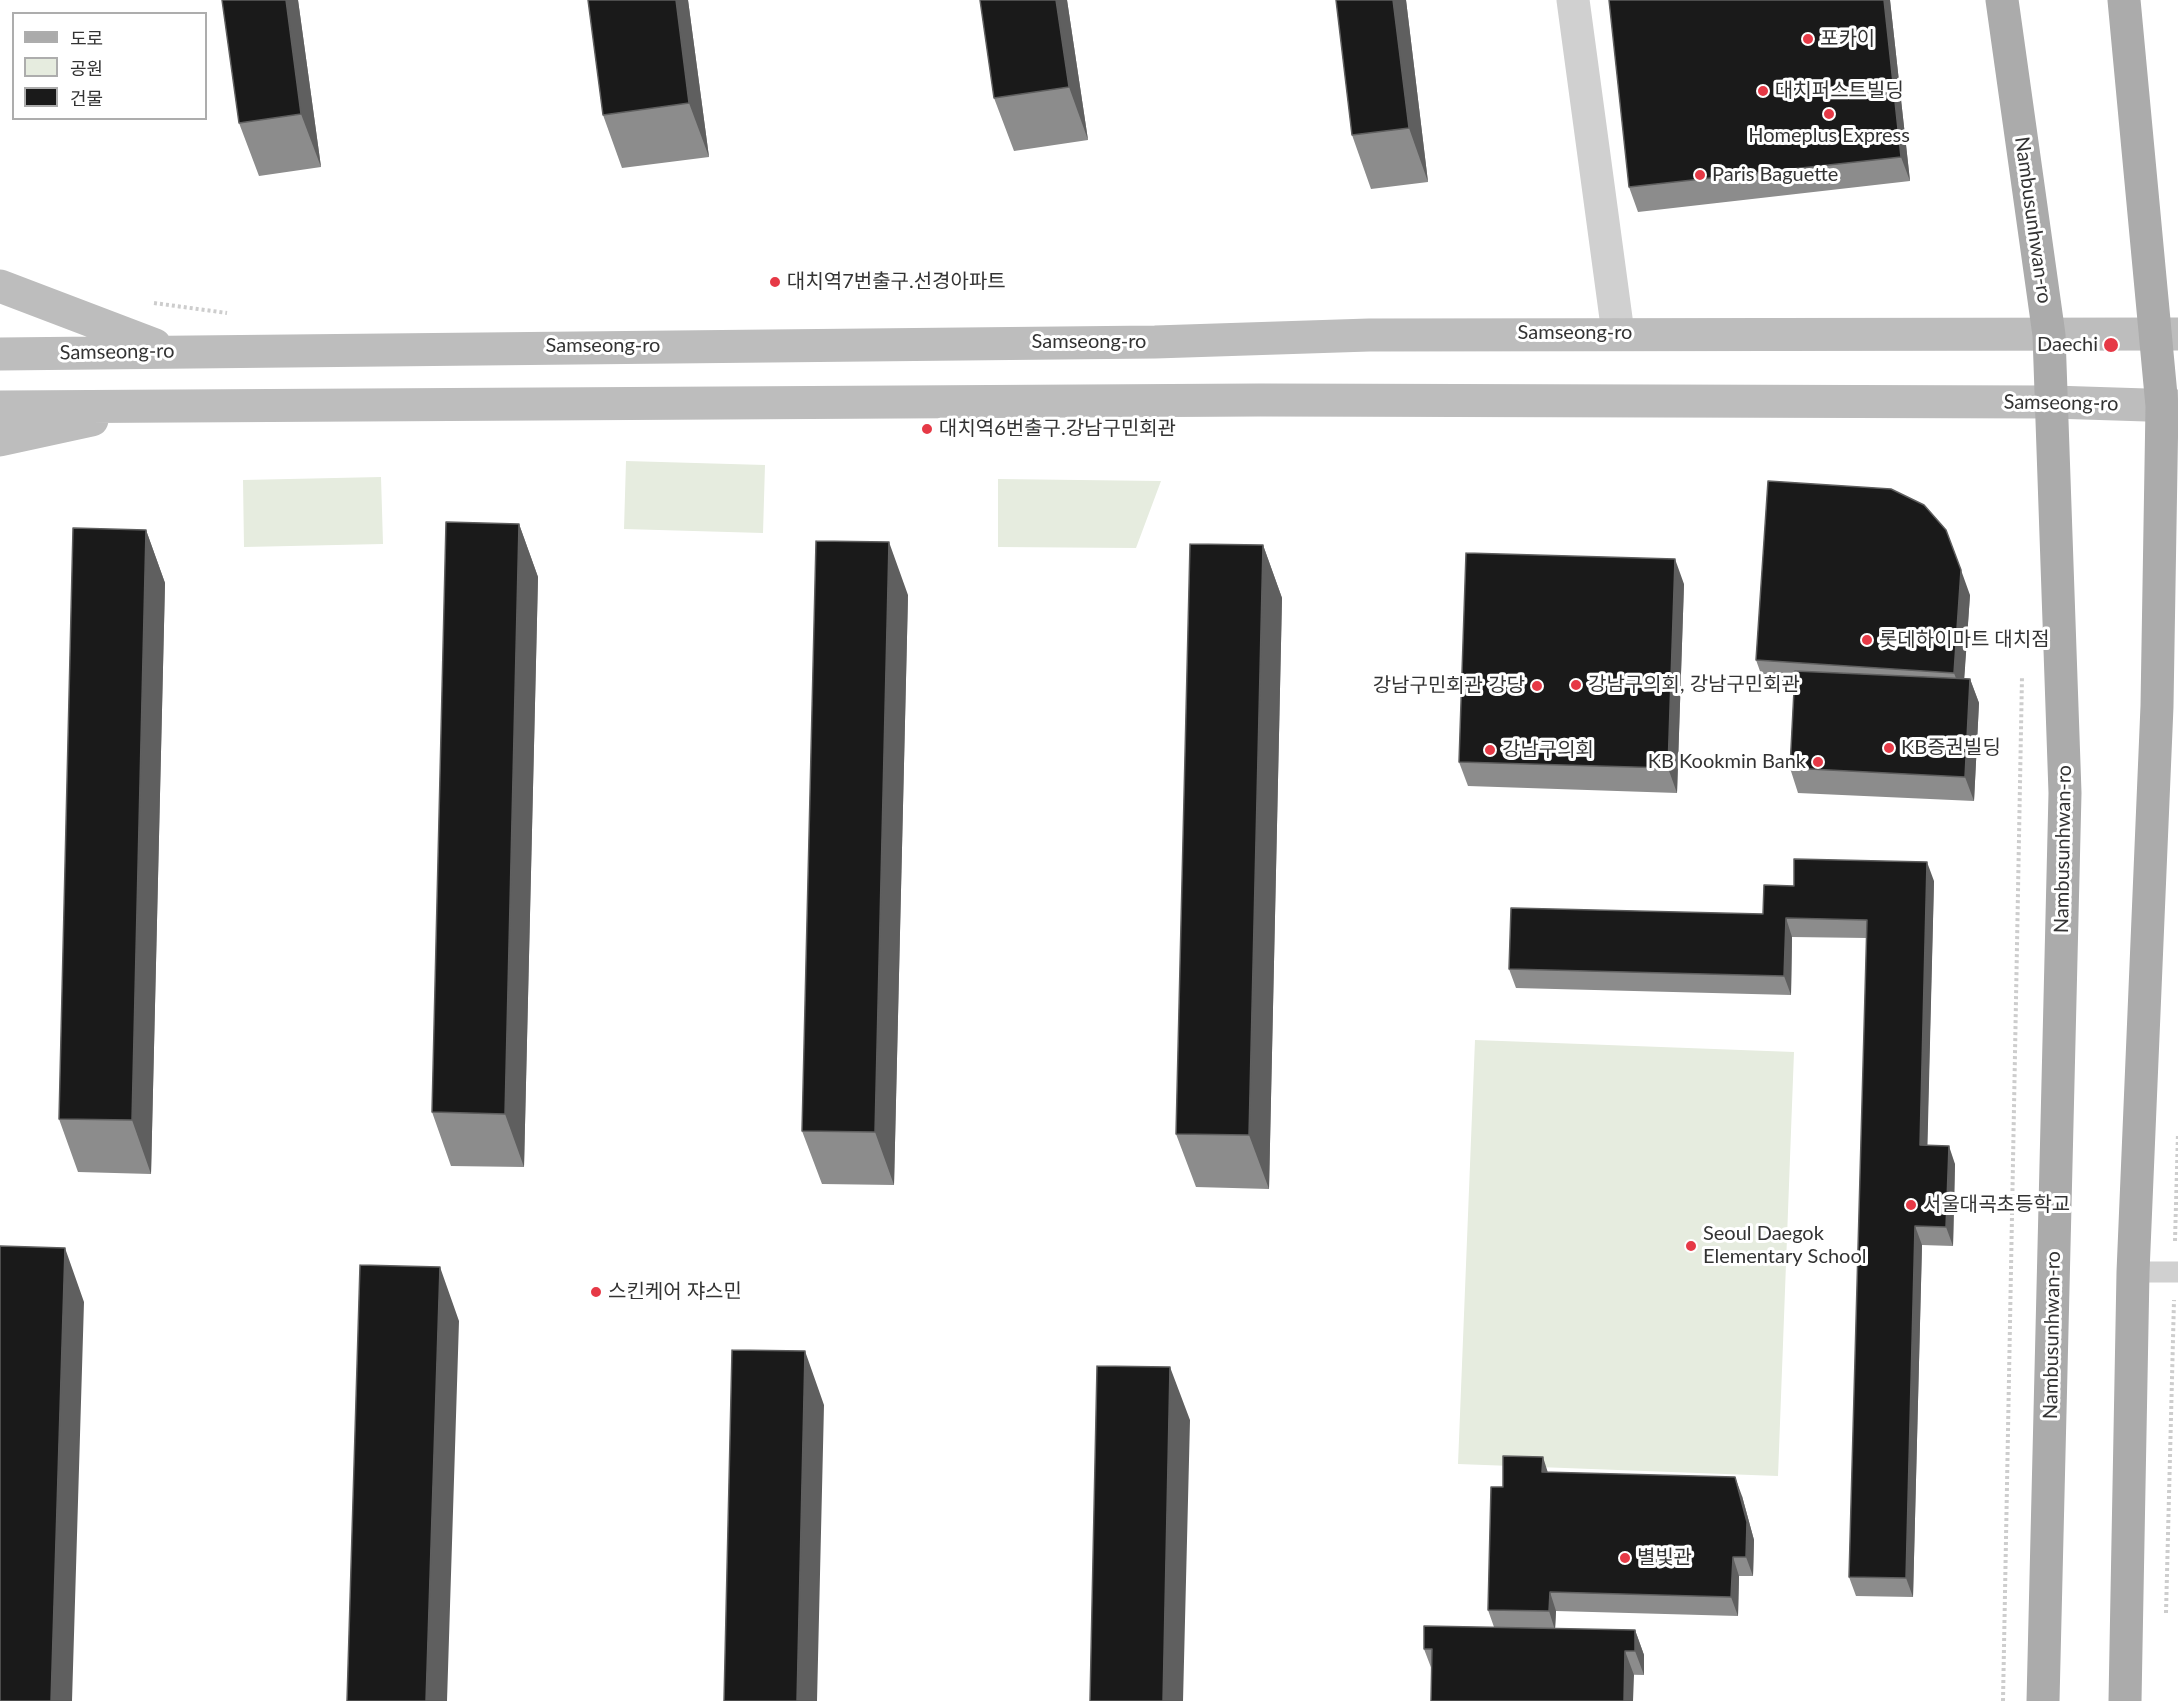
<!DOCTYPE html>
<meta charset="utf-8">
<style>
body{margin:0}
#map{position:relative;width:2178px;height:1701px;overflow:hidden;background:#fff;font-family:Lato,"Noto Sans KR",sans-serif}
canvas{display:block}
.legend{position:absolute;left:12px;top:12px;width:195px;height:108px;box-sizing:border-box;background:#fff;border:2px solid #adadad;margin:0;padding:8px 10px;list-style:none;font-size:18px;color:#333}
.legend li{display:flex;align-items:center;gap:12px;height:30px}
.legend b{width:30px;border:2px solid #adadad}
</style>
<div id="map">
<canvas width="2178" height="1701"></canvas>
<ul class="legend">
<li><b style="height:8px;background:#ababab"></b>도로</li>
<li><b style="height:16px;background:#e6ecdf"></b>공원</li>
<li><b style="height:16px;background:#1a1a1a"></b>건물</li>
</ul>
</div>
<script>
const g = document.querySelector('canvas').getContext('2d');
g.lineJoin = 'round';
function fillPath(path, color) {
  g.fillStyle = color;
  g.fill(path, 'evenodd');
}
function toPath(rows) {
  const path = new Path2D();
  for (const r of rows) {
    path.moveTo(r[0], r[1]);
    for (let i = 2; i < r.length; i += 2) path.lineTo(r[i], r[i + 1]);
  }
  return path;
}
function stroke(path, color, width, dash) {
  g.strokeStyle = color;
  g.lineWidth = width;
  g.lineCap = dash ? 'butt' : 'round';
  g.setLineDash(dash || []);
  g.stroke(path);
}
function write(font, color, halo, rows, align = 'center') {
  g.font = font + ' Lato,"Noto Sans KR",sans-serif';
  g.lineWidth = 6;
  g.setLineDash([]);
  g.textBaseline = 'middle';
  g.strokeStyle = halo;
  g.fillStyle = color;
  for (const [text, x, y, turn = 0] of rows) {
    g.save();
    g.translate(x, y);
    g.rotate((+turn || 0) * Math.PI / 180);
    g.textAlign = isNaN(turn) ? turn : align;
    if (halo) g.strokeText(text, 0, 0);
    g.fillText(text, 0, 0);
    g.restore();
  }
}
fillPath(toPath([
 [626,461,765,465,763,533,624,529],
 [381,477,383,544,244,547,243,480],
 [998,479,1161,481,1136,548,998,547],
 [1475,1040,1794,1052,1778,1476,1458,1464]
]), '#e6ecdf');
stroke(toPath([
 [154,303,227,313],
 [2175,1241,2178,1133],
 [2166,1613,2174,1300],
 [2003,1701,2022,676]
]), '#cdcdcd', 4, [3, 3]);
stroke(toPath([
 [2133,1272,2178,1272]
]), '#d0d0d0', 21);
stroke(toPath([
 [1573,0,1618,333]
]), '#d0d0d0', 33);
stroke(toPath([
 [0,286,155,345],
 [0,354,1155,342,1369,335,2178,334],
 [0,407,1260,400,2053,402,2178,406],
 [0,440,92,420]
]), '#bdbdbd', 33);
stroke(toPath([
 [2002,0,2049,335,2065,793,2043,1701],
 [2124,0,2162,406,2157,706,2133,1272,2125,1701]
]), '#ababab', 33);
fillPath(toPath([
 [298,0,321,167,259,176,239,123],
 [688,0,709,157,622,168,603,115],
 [1067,0,1088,140,1014,151,994,98],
 [1336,0,1406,0,1428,182,1371,189,1352,135],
 [1890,0,1910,181,1638,212,1629,187],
 [519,524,538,577,524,1167,451,1166,432,1112],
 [146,530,165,583,151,1174,78,1172,59,1119],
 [1263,545,1282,598,1269,1189,1196,1187,1176,1134],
 [1684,584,1677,793,1468,786,1459,762],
 [908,595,894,1185,822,1184,802,1131],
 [1970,595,1964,678,1970,679,1979,703,1974,801,1798,793,1790,768,1794,686,1765,685,1756,660],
 [1934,881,1927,1145,1955,1164,1953,1246,1922,1245,1913,1597,1856,1596,1849,1577,1867,938,1792,937,1791,995,1516,988,1509,969,1763,914,1794,886],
 [1548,1472,1742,1496,1754,1540,1753,1576,1739,1576,1738,1616,1556,1611,1555,1629,1635,1630,1644,1655,1644,1675,1432,1670,1424,1649,1494,1627,1488,1610,1503,1487]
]), '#8c8c8c');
fillPath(toPath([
 [286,0,298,0,321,167,301,114],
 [676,0,688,0,709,157,689,103],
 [1056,0,1067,0,1088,140,1069,87],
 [1393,0,1406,0,1428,182,1409,128],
 [1884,0,1890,0,1910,181,1901,157],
 [519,524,538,577,524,1167,505,1114],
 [146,530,165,583,151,1174,132,1120],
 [889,542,908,595,894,1185,875,1132],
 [1263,545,1282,598,1269,1189,1249,1135],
 [1675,559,1684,584,1677,793,1668,768],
 [1961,570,1970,595,1963,697,1954,673],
 [1970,679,1979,703,1974,801,1965,777],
 [1927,862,1934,881,1927,1164,1920,1145],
 [1786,918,1792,937,1791,995,1784,976],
 [1949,1146,1955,1164,1953,1246,1946,1227],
 [1915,1226,1922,1245,1913,1597,1906,1578],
 [65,1248,84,1302,72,1701,51,1701],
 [440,1267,459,1321,447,1701,426,1701],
 [805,1351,824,1405,817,1701,797,1701],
 [1170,1367,1190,1420,1183,1701,1163,1701],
 [1543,1457,1549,1476,1542,1472],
 [1735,1477,1742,1496,1754,1540,1753,1576,1746,1557],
 [1733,1557,1739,1576,1738,1616,1731,1597],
 [1550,1592,1556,1611,1555,1630,1549,1611],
 [1635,1630,1644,1655,1644,1675,1635,1651],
 [1625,1651,1634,1675,1633,1701,1624,1701]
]), '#5f5f5f');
const building = toPath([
 [222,0,286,0,301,114,239,123,222,0],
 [588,0,676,0,689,103,603,115,588,0],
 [980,0,1056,0,1069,87,994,98,980,0],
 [1336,0,1393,0,1409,128,1352,135,1336,0],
 [1609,0,1884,0,1901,157,1629,187,1609,0],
 [1768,481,1891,489,1924,505,1946,530,1961,570,1954,673,1756,660,1768,481],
 [446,522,519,524,505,1114,432,1112,446,522],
 [73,528,146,530,132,1120,59,1119,73,528],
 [816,541,889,542,875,1132,802,1131,816,541],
 [1190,544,1263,545,1249,1135,1176,1134,1190,544],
 [1466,553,1675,559,1668,768,1459,762,1466,553],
 [1795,671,1970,679,1965,777,1790,768,1795,671],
 [1794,859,1927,862,1920,1145,1949,1146,1946,1227,1915,1226,1906,1578,1849,1577,1867,920,1786,918,1784,976,1509,969,1511,908,1763,914,1764,885,1794,886,1794,859],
 [0,1246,65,1248,51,1701,0,1701,0,1246],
 [360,1265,440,1267,426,1701,347,1701,360,1265],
 [732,1350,805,1351,797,1701,724,1701,732,1350],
 [1097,1366,1170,1367,1163,1701,1090,1701,1097,1366],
 [1503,1456,1543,1457,1542,1472,1735,1477,1747,1522,1746,1557,1733,1557,1731,1597,1550,1592,1549,1611,1488,1610,1491,1487,1503,1487,1503,1456],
 [1424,1626,1635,1630,1635,1651,1625,1651,1624,1701,1431,1701,1432,1649,1424,1649,1424,1626]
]);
fillPath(building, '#1a1a1a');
stroke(building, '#5f5f5f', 1.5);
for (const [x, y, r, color] of [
 [1808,39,6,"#e63946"],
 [1763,91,6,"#e63946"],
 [1829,114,6,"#e63946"],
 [1700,175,6,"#e63946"],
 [775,282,6,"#e63946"],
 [2111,345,8,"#e63946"],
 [927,429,6,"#e63946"],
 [1867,640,6,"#e63946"],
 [1576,685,6,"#e63946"],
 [1537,686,6,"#e63946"],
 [1889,748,6,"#e63946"],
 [1490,750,6,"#e63946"],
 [1818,762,6,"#e63946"],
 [1911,1205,6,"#e63946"],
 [1691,1246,6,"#e63946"],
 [596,1292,6,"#e63946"],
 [1625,1558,6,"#e63946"]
]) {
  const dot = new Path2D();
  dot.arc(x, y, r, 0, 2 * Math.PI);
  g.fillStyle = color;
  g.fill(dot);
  stroke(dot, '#fff', 2);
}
write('20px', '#333', '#fff', [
 ["포카이",1820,39],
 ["대치퍼스트빌딩",1775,91],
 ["Homeplus Express",1829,136,"center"],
 ["Paris Baguette",1712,175],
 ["대치역7번출구.선경아파트",787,282],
 ["Daechi",2098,345,"right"],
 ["대치역6번출구.강남구민회관",939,429],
 ["롯데하이마트 대치점",1879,640],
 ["강남구의회, 강남구민회관",1588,685],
 ["강남구민회관 강당",1525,686,"right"],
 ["KB증권빌딩",1901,748],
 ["강남구의회",1502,750],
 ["KB Kookmin Bank",1806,762,"right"],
 ["서울대곡초등학교",1923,1205],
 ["Seoul Daegok",1703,1234],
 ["Elementary School",1703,1257],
 ["스킨케어 쟈스민",608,1292],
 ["별빛관",1637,1558]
], 'left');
write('20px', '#333', '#fff', [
 ["Nambusunhwan-ro",2033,220,82],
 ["Samseong-ro",1575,333],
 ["Samseong-ro",1089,342],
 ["Samseong-ro",603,346],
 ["Samseong-ro",117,352,-1],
 ["Samseong-ro",2061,403,1],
 ["Nambusunhwan-ro",2063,849,-89],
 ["Nambusunhwan-ro",2052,1335,-89]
]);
</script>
